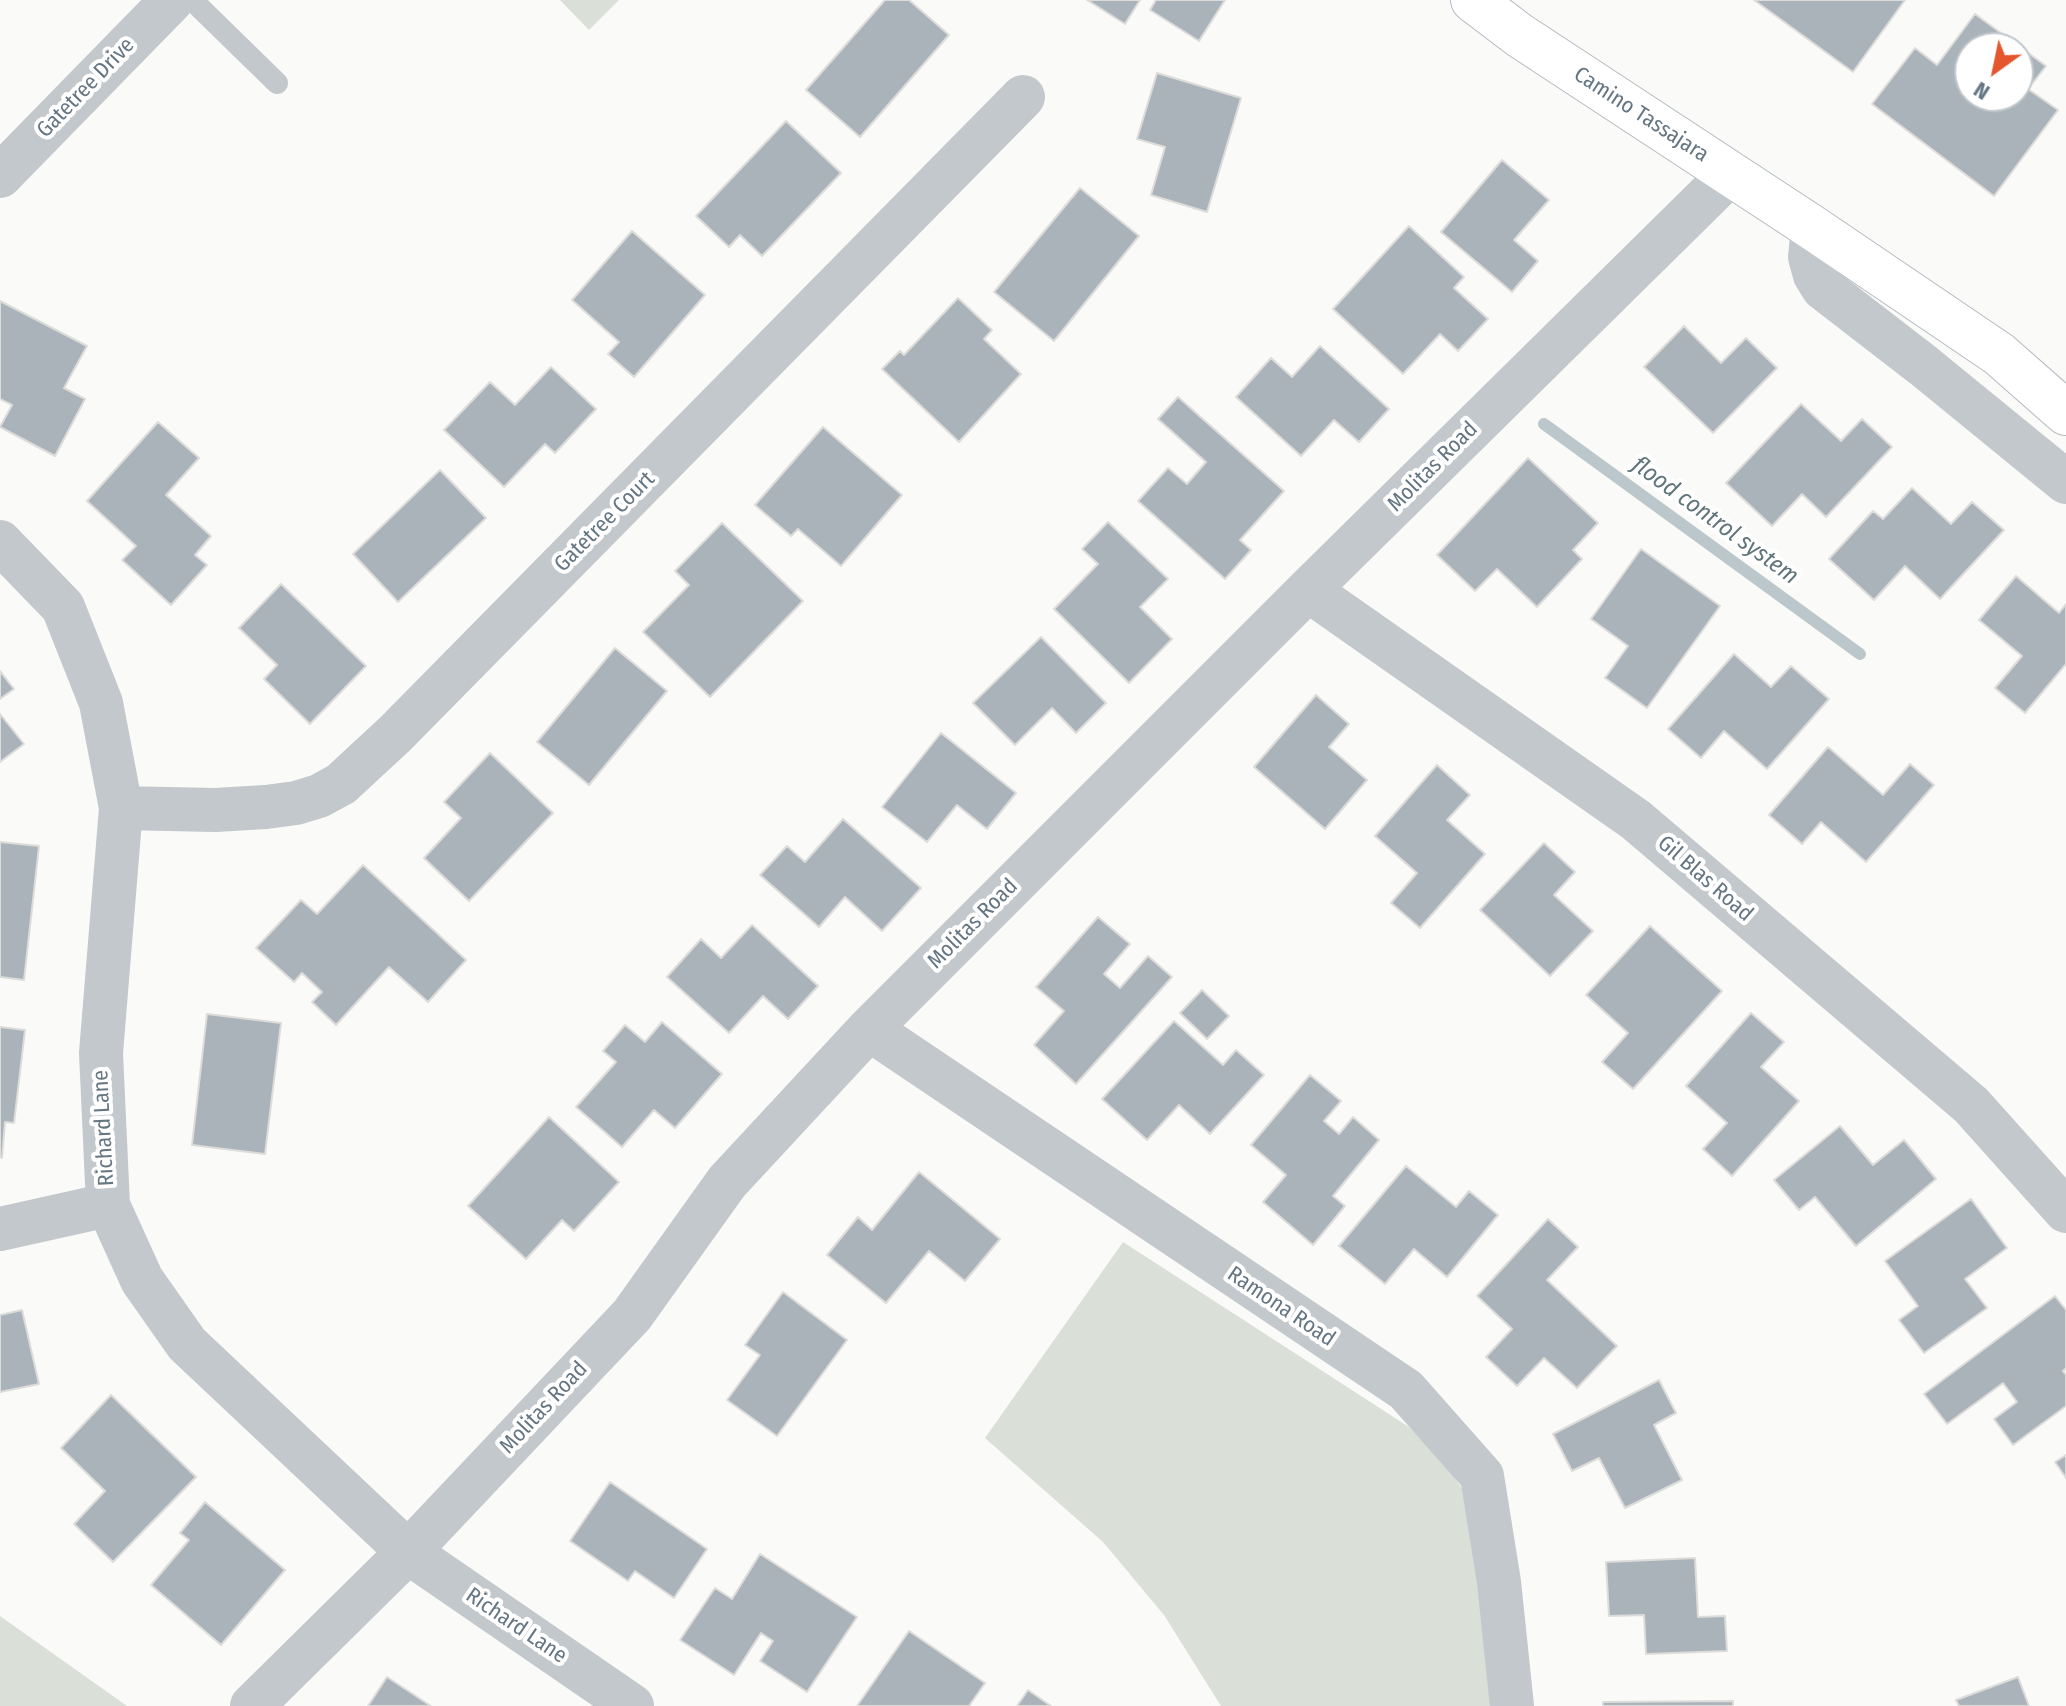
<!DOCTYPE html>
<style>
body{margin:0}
#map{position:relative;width:2066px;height:1706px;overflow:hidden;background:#fafaf8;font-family:"Fira Sans Condensed",sans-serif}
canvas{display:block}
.north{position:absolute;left:1954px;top:32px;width:80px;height:80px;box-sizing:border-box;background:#fff;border:2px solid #c1c8cd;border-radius:50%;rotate:213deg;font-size:22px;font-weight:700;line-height:32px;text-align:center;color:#657683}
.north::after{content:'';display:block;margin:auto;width:28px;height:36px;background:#e4572e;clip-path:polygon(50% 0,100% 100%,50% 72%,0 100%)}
</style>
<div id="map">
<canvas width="2066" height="1706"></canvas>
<div class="north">N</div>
</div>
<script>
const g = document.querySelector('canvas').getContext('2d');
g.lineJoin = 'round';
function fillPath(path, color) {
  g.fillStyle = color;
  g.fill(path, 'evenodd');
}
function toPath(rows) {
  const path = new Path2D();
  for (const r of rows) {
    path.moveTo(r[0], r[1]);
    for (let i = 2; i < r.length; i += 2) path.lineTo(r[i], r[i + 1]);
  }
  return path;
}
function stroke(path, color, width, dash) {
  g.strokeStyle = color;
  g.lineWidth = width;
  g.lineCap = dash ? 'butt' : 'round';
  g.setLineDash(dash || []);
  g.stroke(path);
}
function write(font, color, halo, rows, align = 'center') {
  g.font = font + ' "Fira Sans Condensed",sans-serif';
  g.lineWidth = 8;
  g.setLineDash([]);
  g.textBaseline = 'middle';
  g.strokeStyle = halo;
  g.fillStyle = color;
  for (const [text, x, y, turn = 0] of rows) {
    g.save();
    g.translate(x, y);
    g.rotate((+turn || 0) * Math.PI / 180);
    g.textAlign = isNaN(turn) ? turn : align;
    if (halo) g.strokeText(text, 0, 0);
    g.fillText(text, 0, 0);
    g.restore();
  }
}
fillPath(toPath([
 [560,0,619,0,589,30],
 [1123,1242,1409,1427,1435,1454,1450,1471,1463,1490,1473,1511,1495,1706,1221,1706,1164,1615,1103,1542,985,1438],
 [0,1616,127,1706,0,1706]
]), '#dadfd7');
stroke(toPath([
 [1544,424,1860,654]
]), '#bbc7cb', 12);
const building = toPath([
 [885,0,909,0,949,35,860,137,806,90,885,0],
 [1087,0,1140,0,1125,24,1087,0],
 [1156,0,1225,0,1199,41,1150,10,1156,0],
 [1754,0,1905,0,1853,72,1754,0],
 [1975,14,2046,66,2028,89,2058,110,1994,196,1872,104,1915,48,1937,65,1975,14],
 [1970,48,2018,48,2018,96,1970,96,1970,48],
 [1157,73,1241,98,1207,212,1151,195,1165,147,1137,139,1157,73],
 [786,121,841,173,762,256,740,235,729,247,696,216,786,121],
 [1502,160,1549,200,1514,240,1538,261,1512,292,1441,232,1502,160],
 [1080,188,1139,236,1054,341,994,292,1080,188],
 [1409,226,1464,277,1454,288,1488,319,1458,351,1440,334,1403,374,1333,309,1409,226],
 [632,231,705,295,634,377,608,354,619,342,572,300,632,231],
 [958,298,992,330,984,339,1021,374,959,442,882,369,900,351,904,355,958,298],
 [0,301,87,346,64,388,85,399,55,456,0,427,12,405,0,399,0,301],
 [1684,326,1721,363,1746,338,1777,368,1713,433,1644,367,1684,326],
 [1320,346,1389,409,1359,442,1334,420,1301,456,1236,397,1271,358,1292,377,1320,346],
 [551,367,596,409,555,453,545,444,504,487,444,430,490,382,515,405,551,367],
 [1178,397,1284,491,1240,540,1251,550,1225,579,1138,501,1168,468,1187,484,1206,462,1158,419,1178,397],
 [1801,404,1841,441,1862,419,1892,447,1826,517,1802,494,1772,526,1726,483,1801,404],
 [158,422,199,458,166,495,211,536,195,555,207,565,171,605,122,560,136,546,87,501,158,422],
 [823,427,902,495,841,566,798,529,791,536,755,505,823,427],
 [1528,458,1598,523,1573,550,1582,559,1537,607,1497,569,1475,591,1437,555,1528,458],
 [440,470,486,518,398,602,353,554,440,470],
 [1912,488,1951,524,1972,502,2004,530,1940,599,1905,566,1874,600,1829,559,1873,511,1883,519,1912,488],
 [1108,522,1168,579,1140,607,1172,639,1129,683,1054,609,1098,564,1082,549,1108,522],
 [722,523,803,601,710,697,643,632,689,585,675,571,722,523],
 [1641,549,1720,606,1647,708,1605,678,1628,646,1591,619,1641,549],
 [2016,576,2059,613,2066,604,2066,664,2025,713,1995,688,2022,656,1979,620,2016,576],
 [281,584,366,666,310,724,264,679,277,665,239,628,281,584],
 [1041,637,1106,703,1076,733,1052,708,1015,745,973,703,1041,637],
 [615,648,667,691,589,785,537,742,615,648],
 [1734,654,1771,687,1791,666,1829,699,1767,769,1724,731,1701,758,1668,729,1734,654],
 [0,671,14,689,0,699,0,671],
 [1316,695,1349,724,1329,747,1367,780,1325,829,1254,767,1316,695],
 [0,714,24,744,0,762,0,714],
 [941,733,1016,793,987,829,957,805,927,842,882,807,941,733],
 [1828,747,1883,795,1910,764,1934,785,1866,862,1821,822,1802,844,1769,815,1828,747],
 [490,753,553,813,469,901,424,858,461,818,444,802,490,753],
 [1437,765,1470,795,1447,820,1485,854,1420,928,1391,903,1417,873,1375,836,1437,765],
 [843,819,921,888,882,931,845,897,819,927,760,875,787,846,805,862,843,819],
 [0,842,39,846,24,980,0,977,0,842],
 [1544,843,1575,872,1554,895,1593,931,1550,976,1480,910,1544,843],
 [363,865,466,960,428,1002,389,967,336,1025,312,1002,322,992,302,973,294,982,256,948,301,900,317,914,363,865],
 [1098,917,1130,944,1104,974,1120,988,1148,956,1172,977,1076,1084,1034,1045,1064,1011,1036,987,1098,917],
 [752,925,818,986,788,1019,763,996,729,1033,667,977,701,939,721,958,752,925],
 [1650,926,1722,991,1633,1089,1602,1062,1628,1033,1586,995,1650,926],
 [1202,990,1229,1016,1207,1039,1180,1013,1202,990],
 [1751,1013,1784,1042,1761,1067,1799,1101,1732,1176,1703,1149,1727,1123,1686,1086,1751,1013],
 [207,1014,281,1023,265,1154,192,1145,207,1014],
 [1174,1021,1223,1065,1236,1050,1264,1075,1210,1134,1179,1105,1147,1140,1102,1099,1174,1021],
 [662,1022,722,1074,675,1128,654,1110,622,1147,576,1107,616,1062,603,1051,625,1025,645,1042,662,1022],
 [0,1027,25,1030,14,1123,5,1122,2,1158,0,1157,0,1027],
 [1310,1075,1341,1101,1324,1121,1339,1134,1353,1117,1379,1140,1333,1196,1345,1206,1313,1245,1263,1202,1286,1175,1251,1145,1310,1075],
 [549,1117,619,1182,574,1231,562,1220,526,1259,468,1206,549,1117],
 [1840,1126,1873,1165,1904,1140,1936,1179,1856,1246,1815,1197,1799,1210,1774,1180,1840,1126],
 [1406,1166,1456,1207,1469,1191,1498,1215,1447,1277,1414,1249,1385,1284,1339,1246,1406,1166],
 [919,1172,1000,1239,965,1281,929,1251,886,1303,827,1255,858,1217,872,1230,919,1172],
 [1971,1199,2007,1248,1965,1279,1987,1308,1924,1353,1899,1320,1918,1306,1885,1261,1971,1199],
 [1548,1219,1578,1247,1547,1280,1617,1346,1577,1388,1544,1358,1517,1386,1486,1357,1512,1329,1477,1296,1548,1219],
 [783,1292,847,1340,777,1436,727,1400,760,1355,745,1345,783,1292],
 [2055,1296,2066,1310,2066,1368,2063,1371,2066,1375,2066,1406,2013,1445,1994,1419,2017,1402,2003,1383,1947,1424,1924,1394,2055,1296],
 [22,1310,39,1384,0,1392,0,1315,22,1310],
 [1659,1380,1676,1413,1654,1425,1682,1480,1625,1508,1599,1458,1572,1471,1553,1434,1659,1380],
 [111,1395,196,1477,113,1562,74,1524,105,1491,61,1448,111,1395],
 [2066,1455,2066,1478,2055,1462,2066,1455],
 [610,1482,707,1549,674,1598,635,1571,628,1581,570,1541,610,1482],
 [205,1502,285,1570,221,1645,151,1585,189,1540,180,1533,205,1502],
 [760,1554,857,1617,807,1692,760,1661,773,1641,761,1633,734,1675,680,1640,715,1588,732,1599,760,1554],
 [1695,1558,1698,1617,1725,1616,1727,1651,1646,1654,1644,1615,1609,1616,1606,1562,1695,1558],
 [909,1631,985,1683,969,1706,857,1706,909,1631],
 [387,1677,431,1706,368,1706,387,1677],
 [2018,1677,2029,1706,1959,1706,1956,1700,2018,1677],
 [1028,1690,1051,1706,1017,1706,1028,1690],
 [1733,1701,1733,1706,1603,1706,1603,1702,1733,1701]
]);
fillPath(building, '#aab3b9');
stroke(building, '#dcdcda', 2);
const secondary = toPath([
 [1473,0,1519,35,1813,228,1999,354,2066,413]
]);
stroke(secondary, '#b3babf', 46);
stroke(toPath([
 [192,0,277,83]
]), '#c3c8cc', 22);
stroke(toPath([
 [0,176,172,0],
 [1813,228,1810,257,1815,275,1823,288,1924,366,2066,482],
 [0,542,63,607,101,703,121,808,101,1053,108,1205,142,1280,187,1344,408,1552,632,1706],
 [1308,590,1636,820,1971,1105,2066,1211],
 [121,808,215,810,266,807,296,803,319,796,341,784,395,734,1023,97],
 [869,1029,1406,1390,1482,1476,1499,1582,1512,1706],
 [0,1229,108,1205],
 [252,1706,408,1552,632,1315,727,1182,869,1029,1308,590,1730,174]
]), '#c3c8cc', 44);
stroke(secondary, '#fff', 44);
write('22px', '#657683', '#fff', [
 ["Gatetree Drive",86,88,-46],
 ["Camino Tassajara",1641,115,33],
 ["Molitas Road",1433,467,-45],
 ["Gatetree Court",605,522,-45],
 ["Gil Blas Road",1705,879,41],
 ["Molitas Road",973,924,-45],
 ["Richard Lane",104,1128,-93],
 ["Ramona Road",1281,1307,34],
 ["Molitas Road",544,1408,-47],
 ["Richard Lane",516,1626,34]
]);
write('italic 24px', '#60757c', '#fff', [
 ["flood control system",1715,521,36]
]);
</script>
